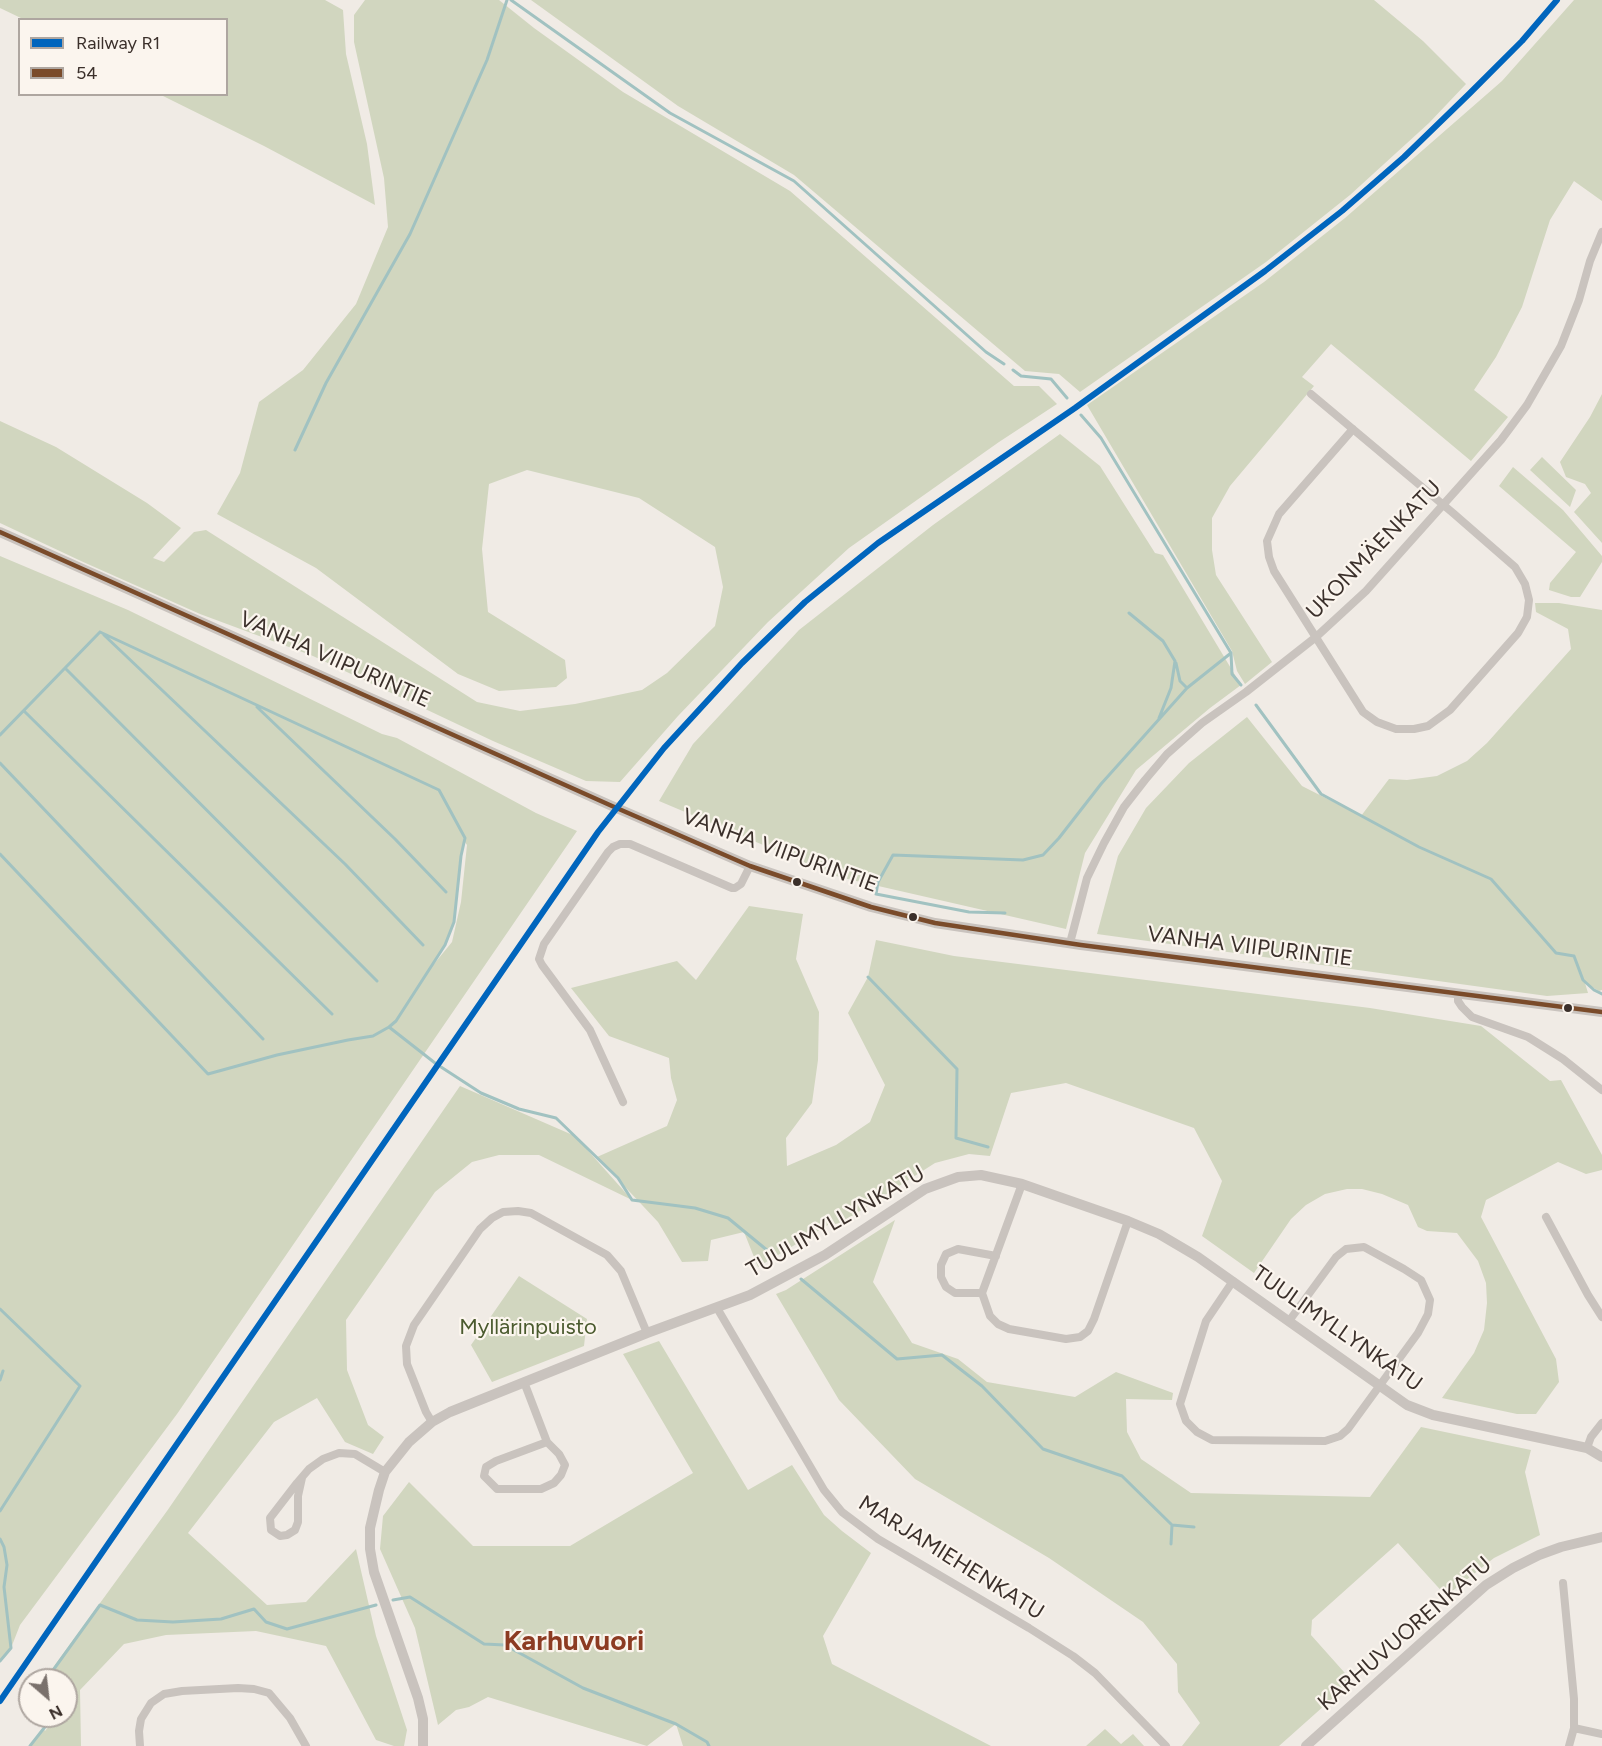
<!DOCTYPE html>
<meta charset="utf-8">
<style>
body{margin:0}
#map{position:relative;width:1602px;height:1746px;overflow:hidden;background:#f0ebe5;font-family:Figtree,sans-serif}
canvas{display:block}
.legend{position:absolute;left:18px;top:18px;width:210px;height:78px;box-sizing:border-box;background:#fbf5ee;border:2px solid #aea6a0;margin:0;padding:8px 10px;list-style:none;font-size:18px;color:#3b302b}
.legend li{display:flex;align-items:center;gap:12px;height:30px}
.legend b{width:30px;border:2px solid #aea6a0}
.north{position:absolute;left:18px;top:1668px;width:60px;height:60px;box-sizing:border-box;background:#fbf5ee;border:2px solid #aea6a0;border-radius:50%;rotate:152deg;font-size:16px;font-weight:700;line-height:24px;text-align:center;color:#3b302b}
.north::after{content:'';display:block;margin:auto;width:21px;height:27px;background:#7a716c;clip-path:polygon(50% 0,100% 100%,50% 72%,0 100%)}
</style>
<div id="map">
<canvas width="1602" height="1746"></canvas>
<ul class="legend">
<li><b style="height:8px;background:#0065bd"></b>Railway R1</li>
<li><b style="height:8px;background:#7a4b2a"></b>54</li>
</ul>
<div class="north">N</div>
</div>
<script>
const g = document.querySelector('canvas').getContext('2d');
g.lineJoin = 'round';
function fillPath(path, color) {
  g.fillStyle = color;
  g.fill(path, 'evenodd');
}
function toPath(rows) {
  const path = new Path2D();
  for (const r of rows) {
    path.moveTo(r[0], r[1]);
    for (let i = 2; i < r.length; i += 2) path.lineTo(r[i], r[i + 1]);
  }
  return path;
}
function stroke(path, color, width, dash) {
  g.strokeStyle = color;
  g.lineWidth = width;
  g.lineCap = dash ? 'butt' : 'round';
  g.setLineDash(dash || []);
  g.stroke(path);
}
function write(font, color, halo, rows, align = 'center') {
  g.font = font + ' Figtree,sans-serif';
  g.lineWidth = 4.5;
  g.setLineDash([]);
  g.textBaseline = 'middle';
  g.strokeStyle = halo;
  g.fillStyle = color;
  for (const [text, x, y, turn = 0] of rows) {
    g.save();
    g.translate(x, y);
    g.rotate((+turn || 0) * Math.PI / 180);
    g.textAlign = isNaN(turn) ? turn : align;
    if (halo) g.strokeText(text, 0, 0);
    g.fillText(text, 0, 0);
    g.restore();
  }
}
fillPath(toPath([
 [0,0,325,0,343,10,346,54,367,144,375,205,264,146,161,95,226,94,226,20,23,19,0,8],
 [365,0,499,0,534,28,623,92,790,191,1014,386,1039,386,1057,404,999,442,849,548,768,622,678,716,620,782,586,781,493,741,313,656,200,614,81,561,0,523,0,421,56,447,147,503,181,528,153,558,164,562,194,532,206,530,477,702,520,711,575,704,642,690,667,673,715,626,723,587,715,547,639,498,527,470,489,484,482,549,488,612,565,660,567,678,556,687,499,691,458,674,316,568,217,514,240,473,259,402,303,370,356,304,388,227,384,178,354,42,354,15],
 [531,0,1374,0,1423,41,1466,84,1429,123,1350,195,1266,262,1080,392,1059,374,1025,371,794,175,678,106],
 [1574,0,1602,0,1602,201,1574,181,1550,220,1522,307,1496,357,1474,390,1508,417,1471,461,1331,344,1302,377,1314,386,1230,486,1212,518,1212,550,1216,575,1272,662,1245,684,1237,671,1232,651,1087,405,1264,282,1345,218,1502,81],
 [1602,394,1602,543,1574,512,1591,493,1585,484,1566,477,1560,462,1590,417],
 [1060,434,1100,466,1155,553,1163,555,1241,685,1210,708,1136,770,1085,853,1066,929,839,877,659,801,693,744,799,630,933,525],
 [1542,457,1576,490,1570,507,1530,470],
 [1513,467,1563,510,1602,556,1602,562,1580,597,1571,597,1549,590,1550,583,1576,552,1499,486],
 [0,556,128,610,382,734,397,738,536,813,577,831,177,1414,20,1625,11,1648,0,1661],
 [465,842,467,845,461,902,452,942,425,975,445,945,454,922,461,856],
 [1535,603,1559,603,1602,610,1602,990,1599,991,1585,983,1588,993,1547,996,1097,934,1118,856,1146,808,1189,763,1247,717,1302,786,1361,816,1389,779,1407,780,1437,776,1467,761,1487,743,1571,649,1568,629,1536,612],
 [749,906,803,914,796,959,819,1012,818,1060,812,1103,786,1138,787,1166,836,1145,870,1122,885,1085,848,1013,868,977,876,940,954,956,1370,1008,1481,1026,1550,1081,1561,1080,1602,1155,1602,1170,1586,1174,1558,1162,1486,1200,1481,1217,1556,1359,1559,1382,1536,1414,1517,1414,1442,1398,1474,1353,1484,1330,1487,1303,1486,1283,1478,1261,1457,1233,1427,1231,1418,1227,1408,1205,1382,1194,1362,1189,1347,1189,1325,1194,1306,1205,1291,1219,1254,1273,1202,1236,1222,1181,1194,1128,1066,1083,1011,1093,990,1156,969,1154,935,1163,841,1223,828,1225,758,1267,744,1232,711,1240,708,1261,682,1262,658,1222,597,1157,667,1126,677,1100,671,1078,669,1058,609,1036,571,988,677,961,696,980],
 [460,1086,575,1136,632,1200,539,1155,499,1155,472,1162,435,1192,346,1320,347,1370,368,1425,384,1437,373,1454,345,1442,317,1398,274,1422,188,1533,267,1605,306,1602,356,1549,376,1636,407,1730,404,1746,394,1746,376,1740,326,1646,256,1631,166,1635,124,1644,80,1690,81,1746,30,1746,43,1728,45,1731,49,1726,45,1716,66,1716,66,1680,44,1680,167,1511],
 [895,1220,873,1282,912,1343,958,1359,987,1382,1075,1397,1116,1372,1173,1393,1172,1400,1126,1399,1127,1432,1141,1459,1191,1493,1370,1497,1421,1427,1531,1450,1525,1472,1540,1535,1494,1558,1446,1596,1398,1543,1312,1620,1311,1635,1352,1681,1279,1746,1182,1746,1200,1723,1178,1692,1177,1664,1143,1622,1049,1558,915,1479,839,1400,776,1294,786,1290],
 [519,1276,587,1319,584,1346,492,1382,471,1345],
 [659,1341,748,1490,792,1465,824,1515,842,1531,871,1553,823,1636,832,1664,991,1746,683,1746,676,1724,647,1746,488,1697,469,1707,456,1710,438,1725,415,1628,380,1549,383,1516,409,1482,473,1546,570,1546,693,1473,623,1354],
 [1105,1729,1121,1744,1133,1734,1144,1746,1086,1746]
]), '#d1d6bf');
stroke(toPath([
 [511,0,670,113,794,181,986,352,1004,364],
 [1013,370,1021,376,1051,379,1067,398],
 [1081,415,1101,438,1231,653,1232,674,1241,685],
 [295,450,326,383,410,234,487,60,507,0],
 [1129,613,1163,641,1175,661,1171,688,1159,718],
 [104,635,345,864,423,945],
 [1176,663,1180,681,1187,688],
 [65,668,377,981],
 [1256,705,1321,794,1419,847,1491,879,1556,953,1574,956,1583,980,1594,990,1602,994],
 [257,707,395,839,446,892],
 [24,711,332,1014],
 [0,735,100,632],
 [0,763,263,1039],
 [0,854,208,1074,277,1055,348,1040,373,1036,389,1027,396,1021,445,945,454,922,461,856,465,838,439,790,100,632],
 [1005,913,969,912,876,894,878,882,893,855,1023,860,1043,855,1059,838,1101,784,1187,688,1231,653],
 [868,977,957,1069,956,1138,988,1147],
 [389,1027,435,1063],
 [441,1067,481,1093,519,1109,556,1118,618,1178,632,1200,695,1208,728,1218,779,1260],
 [801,1279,897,1359,942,1355,982,1386,1043,1449,1122,1476,1172,1525,1194,1527],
 [0,1309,80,1386,0,1511],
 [0,1380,3,1371],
 [0,1539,4,1547,7,1565,4,1587,11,1648,0,1661],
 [1171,1544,1172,1525],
 [393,1600,410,1597,484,1644,505,1645,583,1688,676,1724,707,1742,709,1746],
 [46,1680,100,1605,137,1620,173,1622,221,1619,254,1609,266,1622,287,1629,376,1605],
 [30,1746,48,1723,46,1716]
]), '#a1c2c1', 3);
stroke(toPath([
 [1311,394,1453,513,1515,567,1525,584,1529,600,1527,617,1518,633,1450,710,1428,726,1414,729,1396,729,1377,722,1363,712,1274,571,1269,557,1267,541,1279,514,1353,429],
 [1070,943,1087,878,1104,843,1124,807,1145,780,1167,754,1202,723,1246,692,1316,637,1366,591,1501,440,1527,405,1561,346,1579,300,1590,261,1602,232],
 [1458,993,1458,1001,1462,1007,1472,1017,1528,1037,1563,1059,1602,1090],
 [623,1102,590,1030,542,965,539,959,544,944,608,852,613,847,620,844,630,844,732,888,735,888,741,884,750,866],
 [1022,1184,982,1293,990,1316,998,1324,1009,1329,1066,1339,1080,1337,1088,1331,1094,1319,1128,1221],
 [1546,1217,1588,1295,1602,1317],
 [1233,1281,1206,1321,1180,1404,1186,1421,1197,1432,1212,1440,1325,1441,1340,1436,1348,1429,1418,1333,1428,1314,1430,1300,1421,1280,1404,1269,1364,1247,1346,1249,1336,1257,1289,1321],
 [982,1293,955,1293,946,1287,941,1277,941,1265,946,1254,958,1249,996,1256],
 [717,1308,824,1490,842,1512,878,1539,1029,1628,1073,1656,1095,1673,1166,1746],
 [524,1382,547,1442,496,1461,486,1467,484,1476,497,1489,541,1489,554,1483,561,1475,565,1465,559,1454,547,1442],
 [432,1422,426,1412,407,1364,406,1346,414,1325,480,1229,492,1218,503,1212,518,1211,531,1213,607,1255,621,1271,647,1333],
 [1587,1448,1591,1437,1602,1423],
 [302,1478,298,1496,298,1522,295,1530,287,1535,280,1536,271,1530,270,1518,297,1483,309,1469,323,1459,339,1453,355,1454,385,1472],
 [1563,1583,1574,1699,1574,1728,1569,1746],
 [1574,1728,1602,1734],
 [140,1746,139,1731,141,1719,151,1703,164,1694,182,1691,238,1688,254,1689,269,1693,290,1718,306,1746]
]), '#c9c3be', 8);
stroke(toPath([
 [0,532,612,806,750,866,871,907,935,923,1081,945,1602,1012],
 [423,1746,423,1719,418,1698,374,1572,370,1549,370,1528,379,1490,385,1472,409,1442,432,1422,450,1412,647,1333,750,1295,825,1255,925,1189,958,1177,981,1175,1022,1184,1128,1221,1159,1234,1198,1257,1407,1405,1433,1415,1587,1448,1602,1457],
 [1306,1746,1486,1585,1513,1568,1539,1555,1561,1547,1602,1537]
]), '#c9c3be', 10);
stroke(toPath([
 [0,532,612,806,750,866,871,907,935,923,1081,945,1602,1012]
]), '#7a4b2a', 4.5);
stroke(toPath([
 [0,1701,598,832,664,748,742,663,805,602,878,543,1075,408,1265,271,1342,211,1404,157,1469,94,1522,41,1557,0]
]), '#0065bd', 6);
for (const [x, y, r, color] of [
 [797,882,5,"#3b302b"],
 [913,917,5,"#3b302b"],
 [1568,1008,5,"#3b302b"]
]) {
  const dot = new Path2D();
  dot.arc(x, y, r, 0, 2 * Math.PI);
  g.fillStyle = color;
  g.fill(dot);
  stroke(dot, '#fbf5ee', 2);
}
write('22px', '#3b302b', '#fbf5ee', [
 ["UKONMÄENKATU",1374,550,-46],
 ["VANHA VIIPURINTIE",335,660,24],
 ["VANHA VIIPURINTIE",780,851,20],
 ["VANHA VIIPURINTIE",1250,947,7],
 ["TUULIMYLLYNKATU",836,1222,-30],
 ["TUULIMYLLYNKATU",1337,1329,35],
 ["MARJAMIEHENKATU",951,1558,32],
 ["KARHUVUORENKATU",1405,1634,-41]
]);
write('22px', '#4a5a2e', '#fbf5ee', [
 ["Myllärinpuisto",528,1328]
]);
write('bold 28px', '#8c3b22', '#fbf5ee', [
 ["Karhuvuori",574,1642]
]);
</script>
